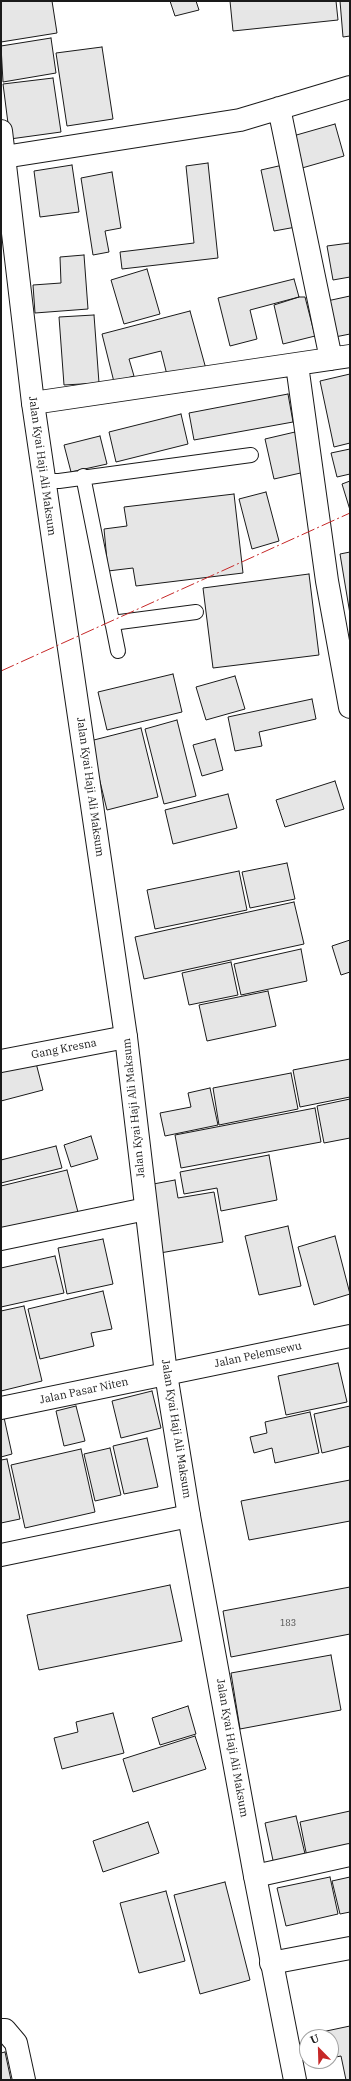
<!DOCTYPE html>
<style>
body{margin:0}
#map{position:relative;width:351px;height:2081px;overflow:hidden;background:#fff;font-family:"IBM Plex Serif",serif}
canvas{display:block}
.frame{position:absolute;inset:0;border:2px solid #1a1a1a;pointer-events:none}
.north{position:absolute;left:299px;top:2029px;width:40px;height:40px;box-sizing:border-box;background:#fff;border:1px solid #a3a3a3;border-radius:50%;rotate:337deg;font-size:11px;font-weight:700;line-height:16px;text-align:center;color:#1a1a1a}
.north::after{content:'';display:block;margin:auto;width:14px;height:18px;background:#c62828;clip-path:polygon(50% 0,100% 100%,50% 72%,0 100%)}
</style>
<div id="map">
<canvas width="351" height="2081"></canvas>
<div class="frame"></div>
<div class="north">U</div>
</div>
<script>
const g = document.querySelector('canvas').getContext('2d');
g.lineJoin = 'round';
function fillPath(path, color) {
  g.fillStyle = color;
  g.fill(path, 'evenodd');
}
function toPath(rows) {
  const path = new Path2D();
  for (const r of rows) {
    path.moveTo(r[0], r[1]);
    for (let i = 2; i < r.length; i += 2) path.lineTo(r[i], r[i + 1]);
  }
  return path;
}
function stroke(path, color, width, dash) {
  g.strokeStyle = color;
  g.lineWidth = width;
  g.lineCap = dash ? 'butt' : 'round';
  g.setLineDash(dash || []);
  g.stroke(path);
}
function write(font, color, halo, rows, align = 'center') {
  g.font = font + ' "IBM Plex Serif",serif';
  g.lineWidth = 3;
  g.setLineDash([]);
  g.textBaseline = 'middle';
  g.strokeStyle = halo;
  g.fillStyle = color;
  for (const [text, x, y, turn = 0] of rows) {
    g.save();
    g.translate(x, y);
    g.rotate((+turn || 0) * Math.PI / 180);
    g.textAlign = isNaN(turn) ? turn : align;
    if (halo) g.strokeText(text, 0, 0);
    g.fillText(text, 0, 0);
    g.restore();
  }
}
const building = toPath([
 [1,1,52,1,57,33,1,42,1,1],
 [170,1,196,1,199,10,175,16,170,1],
 [230,1,336,1,338,20,233,31,230,1],
 [340,1,350,1,350,36,343,37,340,1],
 [51,38,56,73,3,82,1,46,51,38],
 [102,47,113,119,67,126,56,53,102,47],
 [53,78,61,132,10,139,3,84,53,78],
 [335,124,344,156,302,168,293,136,335,124],
 [208,163,218,258,122,269,120,252,194,243,186,166,208,163],
 [72,165,79,212,40,217,34,171,72,165],
 [283,165,296,227,274,231,261,170,283,165],
 [112,172,121,228,105,231,109,252,93,255,81,178,112,172],
 [350,243,350,277,333,280,327,246,350,243],
 [84,255,88,309,35,313,33,285,61,283,60,257,84,255],
 [147,269,160,314,124,324,111,280,147,269],
 [294,279,299,297,250,310,257,339,230,346,218,298,294,279],
 [350,296,350,334,335,337,327,301,350,296],
 [299,297,305,297,315,336,283,344,274,305,299,297],
 [190,311,206,369,168,379,161,351,129,359,134,376,114,382,102,334,190,311],
 [94,315,99,383,64,385,59,317,94,315],
 [350,374,350,443,334,447,320,381,350,374],
 [288,394,293,422,194,440,189,413,288,394],
 [181,414,188,444,116,462,109,432,181,414],
 [295,432,305,472,274,479,265,439,295,432],
 [100,436,107,464,71,472,64,445,100,436],
 [350,449,350,474,337,477,331,453,350,449],
 [350,481,350,510,342,484,350,481],
 [266,492,279,541,252,549,239,499,266,492],
 [234,494,243,573,136,586,133,568,108,571,104,529,127,526,124,507,234,494],
 [350,552,350,614,340,554,350,552],
 [309,574,319,655,213,668,203,588,309,574],
 [173,674,182,712,107,730,98,692,173,674],
 [235,676,245,709,206,720,196,687,235,676],
 [312,699,316,719,259,732,262,746,235,751,228,717,312,699],
 [177,720,196,796,164,804,145,729,177,720],
 [141,728,158,797,107,810,90,741,141,728],
 [215,739,223,770,202,776,193,745,215,739],
 [335,781,344,809,285,827,276,800,335,781],
 [228,794,237,828,173,844,165,810,228,794],
 [287,863,295,899,250,908,242,872,287,863],
 [239,871,247,910,155,929,147,890,239,871],
 [294,902,304,944,144,979,135,937,294,902],
 [350,940,350,972,341,975,332,946,350,940],
 [301,949,307,981,241,995,234,964,301,949],
 [231,962,238,995,189,1005,182,973,231,962],
 [268,991,276,1026,207,1041,199,1005,268,991],
 [350,1059,350,1097,300,1107,293,1070,350,1059],
 [36,1063,43,1090,1,1101,1,1071,36,1063],
 [291,1073,298,1109,219,1125,213,1088,291,1073],
 [210,1088,218,1125,165,1136,160,1113,191,1107,188,1093,210,1088],
 [350,1099,350,1138,324,1143,317,1106,350,1099],
 [315,1108,321,1142,181,1168,175,1135,315,1108],
 [91,1136,98,1159,71,1167,64,1145,91,1136],
 [56,1146,62,1168,1,1183,1,1160,56,1146],
 [269,1155,277,1200,221,1211,217,1188,184,1194,180,1172,269,1155],
 [67,1170,79,1216,1,1235,1,1186,67,1170],
 [175,1180,178,1198,214,1192,223,1242,160,1253,148,1185,175,1180],
 [288,1226,301,1286,259,1295,245,1236,288,1226],
 [335,1236,350,1294,314,1305,298,1247,335,1236],
 [103,1239,113,1284,67,1294,58,1248,103,1239],
 [55,1256,64,1293,1,1307,1,1268,55,1256],
 [103,1291,112,1329,91,1333,94,1346,40,1359,28,1309,103,1291],
 [24,1306,42,1381,1,1391,1,1311,24,1306],
 [338,1363,347,1402,286,1415,278,1376,338,1363],
 [152,1391,161,1428,121,1438,112,1401,152,1391],
 [76,1406,85,1441,64,1446,56,1411,76,1406],
 [350,1406,350,1446,322,1453,314,1414,350,1406],
 [310,1412,319,1453,275,1463,272,1448,254,1453,250,1437,267,1433,265,1422,310,1412],
 [1,1413,3,1413,12,1454,1,1457,1,1413],
 [147,1438,158,1487,124,1494,113,1446,147,1438],
 [110,1448,121,1495,95,1501,84,1454,110,1448],
 [81,1449,95,1512,25,1528,11,1465,81,1449],
 [7,1459,20,1519,1,1523,1,1460,7,1459],
 [350,1480,350,1521,249,1540,241,1501,350,1480],
 [170,1585,182,1641,39,1670,27,1615,170,1585],
 [350,1587,350,1634,231,1657,223,1611,350,1587],
 [331,1655,341,1710,240,1729,231,1673,331,1655],
 [188,1706,196,1734,160,1745,152,1718,188,1706],
 [113,1713,124,1753,62,1769,54,1738,78,1732,76,1722,113,1713],
 [195,1736,206,1769,133,1792,123,1759,195,1736],
 [350,1811,350,1848,307,1857,300,1822,350,1811],
 [296,1816,306,1858,274,1865,265,1823,296,1816],
 [148,1822,159,1853,103,1872,93,1841,148,1822],
 [330,1877,338,1914,286,1926,277,1888,330,1877],
 [350,1877,350,1912,340,1914,332,1881,350,1877],
 [225,1882,250,1980,200,1994,174,1895,225,1882],
 [166,1891,185,1961,139,1973,120,1903,166,1891],
 [350,2026,350,2080,346,2080,341,2056,331,2058,331,2037,318,2037,317,2033,350,2026],
 [5,2052,11,2080,1,2080,1,2053,5,2052]
]);
fillPath(building, '#e6e6e6');
stroke(building, '#1a1a1a', 1);
const lane = toPath([
 [83,476,118,651],
 [45,481,59,481,251,455],
 [112,623,196,612]
]);
const street = toPath([
 [279,108,331,359],
 [4,157,240,120,350,87],
 [297,365,327,581,350,707],
 [33,403,350,356],
 [1,1061,126,1037],
 [1,1239,146,1209],
 [1,1408,350,1336],
 [1,1555,189,1516],
 [255,1876,350,1855],
 [271,1963,350,1948],
 [1,2030,5,2030,16,2043,24,2080]
]);
const secondary = toPath([
 [1,131,33,403,126,1037,166,1374,189,1516,255,1876,295,2080]
]);
stroke(lane, '#1a1a1a', 16);
stroke(street, '#1a1a1a', 24);
stroke(secondary, '#1a1a1a', 24);
stroke(lane, '#fff', 14);
stroke(street, '#fff', 22);
stroke(secondary, '#fff', 22);
stroke(toPath([
 [1,671,350,513]
]), '#c62828', 1, [14, 3, 2, 3]);
write('9px', '#4d4d4d', null, [
 ["183",288,1623]
]);
write('11px', '#1a1a1a', '#fff', [
 ["Jalan Kyai Haji Ali Maksum",42,466,82],
 ["Jalan Kyai Haji Ali Maksum",90,787,82],
 ["Gang Kresna",64,1049,-11],
 ["Jalan Kyai Haji Ali Maksum",134,1108,-96],
 ["Jalan Pelemsewu",258,1355,-12],
 ["Jalan Pasar Niten",84,1391,-12],
 ["Jalan Kyai Haji Ali Maksum",176,1429,81],
 ["Jalan Kyai Haji Ali Maksum",232,1748,80]
]);
</script>
